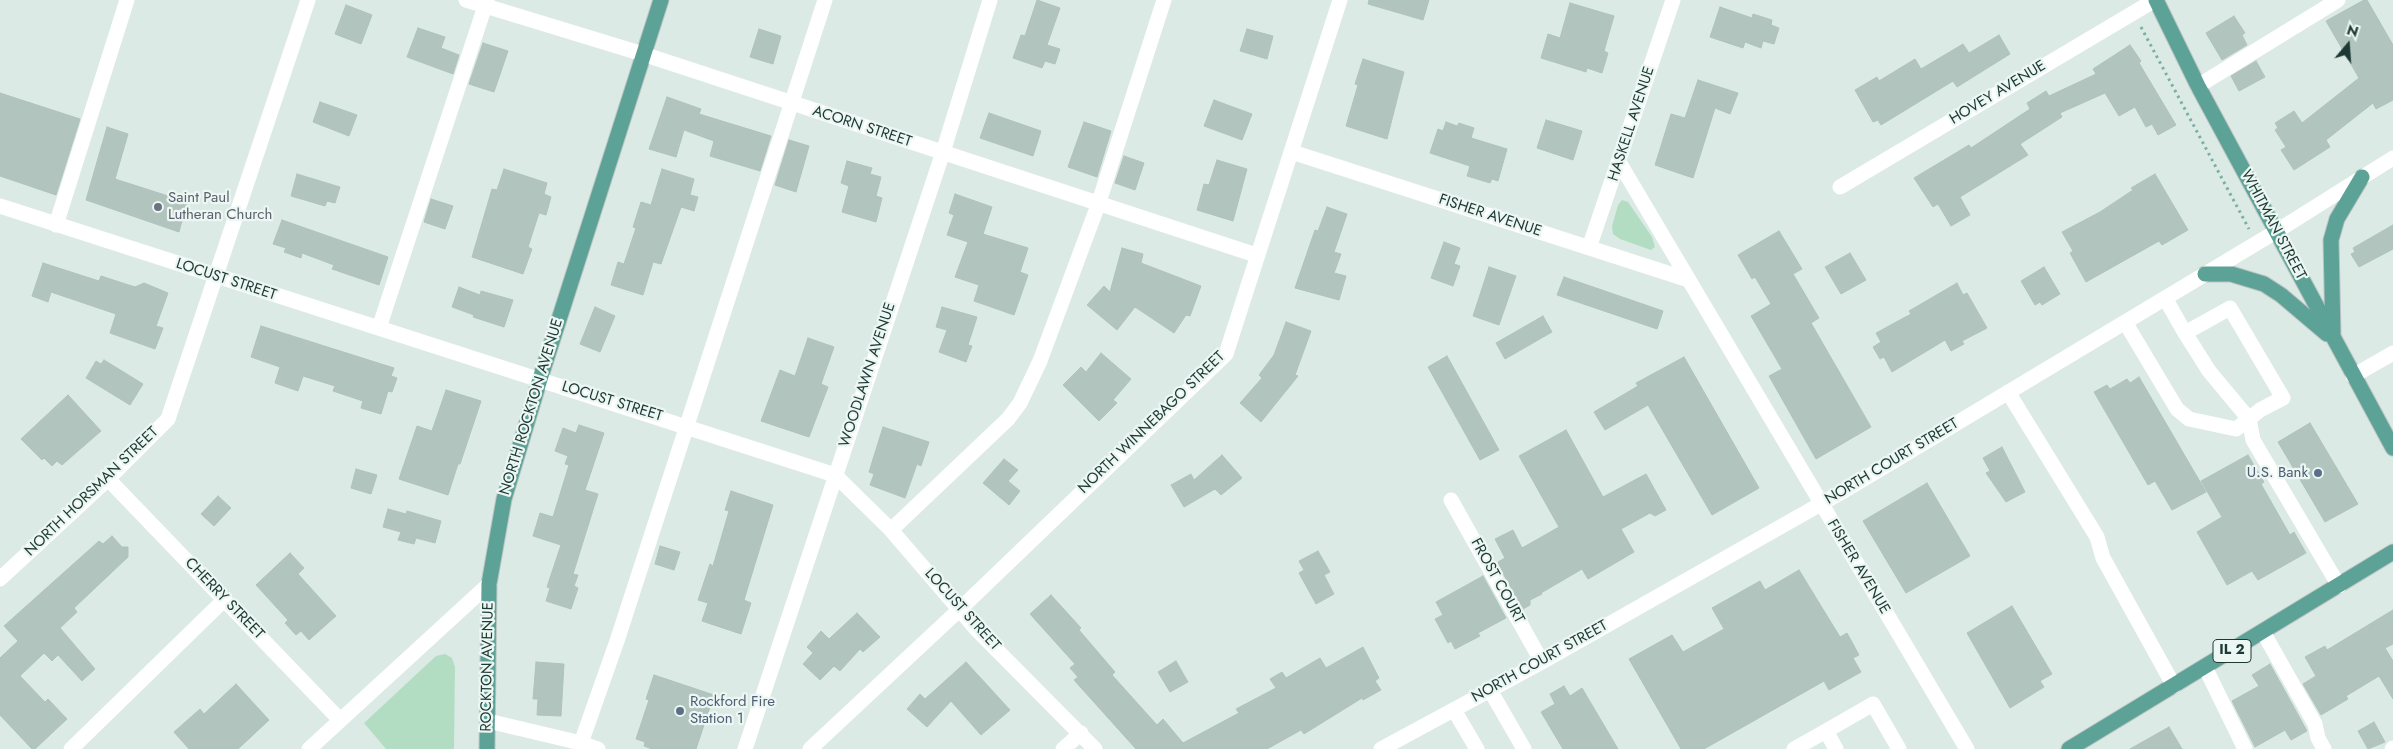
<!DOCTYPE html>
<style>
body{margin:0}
#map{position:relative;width:2393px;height:749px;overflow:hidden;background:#dceae5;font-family:Jost,sans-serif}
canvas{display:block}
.north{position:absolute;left:2323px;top:20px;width:50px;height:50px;-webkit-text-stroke:4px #ecf6f2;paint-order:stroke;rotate:18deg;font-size:14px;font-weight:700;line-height:20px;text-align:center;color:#1d3934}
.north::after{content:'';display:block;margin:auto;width:18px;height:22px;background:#1d3934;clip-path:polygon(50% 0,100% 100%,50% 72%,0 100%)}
</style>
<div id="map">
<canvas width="2393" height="749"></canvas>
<div class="north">N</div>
</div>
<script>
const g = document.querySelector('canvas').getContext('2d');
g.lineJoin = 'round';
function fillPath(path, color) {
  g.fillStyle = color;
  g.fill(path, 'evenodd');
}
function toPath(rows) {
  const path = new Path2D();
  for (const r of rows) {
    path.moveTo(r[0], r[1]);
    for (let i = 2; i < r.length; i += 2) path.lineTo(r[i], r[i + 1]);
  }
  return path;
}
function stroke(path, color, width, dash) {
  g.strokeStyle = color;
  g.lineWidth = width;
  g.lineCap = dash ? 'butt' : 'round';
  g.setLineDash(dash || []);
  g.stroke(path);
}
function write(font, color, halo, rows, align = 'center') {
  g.font = font + ' Jost,sans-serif';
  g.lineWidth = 4.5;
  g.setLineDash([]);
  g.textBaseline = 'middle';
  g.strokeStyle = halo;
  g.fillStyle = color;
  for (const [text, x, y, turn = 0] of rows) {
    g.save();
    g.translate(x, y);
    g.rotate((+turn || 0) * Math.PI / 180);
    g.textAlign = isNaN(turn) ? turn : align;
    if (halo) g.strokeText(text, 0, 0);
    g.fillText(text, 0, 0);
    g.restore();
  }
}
fillPath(toPath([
 [1622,200,1628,202,1652,237,1655,247,1651,250,1620,239,1613,234,1612,226,1618,205],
 [445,654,452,658,455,667,454,749,386,749,364,723,436,656]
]), '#b3ddc2');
const building = toPath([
 [1037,0,1060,8,1047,45,1060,49,1055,64,1045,61,1042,68,1013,58,1021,35,1025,36,1037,0],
 [1369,0,1429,0,1423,20,1368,4,1369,0],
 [2364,0,2367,0,2393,45,2393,100,2376,109,2373,103,2326,140,2330,147,2294,170,2281,150,2286,147,2275,130,2278,128,2275,123,2294,111,2302,123,2359,78,2326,21,2364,0],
 [1570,3,1614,16,1604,51,1608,53,1602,73,1587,68,1586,72,1541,58,1548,34,1560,38,1570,3],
 [346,5,372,15,361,44,335,34,346,5],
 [1720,7,1752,18,1753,14,1772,20,1771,25,1779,28,1774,44,1763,41,1761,48,1745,42,1743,48,1710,37,1720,7],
 [2234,16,2245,33,2242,35,2247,45,2222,60,2206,33,2234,16],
 [418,28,445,37,441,48,459,55,453,74,407,57,418,28],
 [759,29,781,36,773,64,750,57,759,29],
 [1247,29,1273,36,1267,59,1240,51,1247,29],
 [1999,35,2010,54,1957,87,1953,81,1881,125,1878,120,1873,122,1855,90,1877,77,1879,81,1915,59,1921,69,1963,44,1969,53,1999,35],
 [483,43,508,51,494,92,469,84,483,43],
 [2130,45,2141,61,2139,63,2176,125,2158,135,2152,124,2146,127,2135,107,2119,116,2105,93,2060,113,2062,117,2020,144,2028,155,1960,197,1970,215,1951,226,1938,204,1933,207,1914,178,1969,145,1971,148,2030,109,2027,103,2046,91,2049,96,2096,74,2093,69,2130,45],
 [1363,59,1404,72,1387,139,1346,126,1358,85,1355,84,1363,59],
 [2256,61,2265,77,2239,91,2231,76,2256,61],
 [1698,80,1738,93,1730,114,1715,108,1693,178,1655,165,1671,114,1685,118,1698,80],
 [0,93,80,119,56,195,0,176,0,93],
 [667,97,701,109,699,114,771,136,760,171,710,156,714,141,684,130,676,157,649,149,667,97],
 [1214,100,1252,114,1242,140,1204,126,1214,100],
 [320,102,357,115,349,136,313,122,320,102],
 [989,113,1041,131,1033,156,980,138,989,113],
 [1546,120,1582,131,1573,160,1537,148,1546,120],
 [1084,122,1111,131,1097,177,1068,167,1084,122],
 [1446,122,1457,126,1459,123,1474,128,1471,138,1507,149,1498,181,1492,179,1490,183,1467,176,1470,166,1430,153,1438,129,1443,131,1446,122],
 [107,127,128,134,115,179,187,202,179,232,86,200,107,127],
 [789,140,809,146,796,192,775,185,789,140],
 [1124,156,1144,163,1135,190,1115,183,1124,156],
 [1217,160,1247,169,1233,221,1197,210,1204,184,1209,185,1217,160],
 [847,161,872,168,870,174,881,177,876,196,882,198,876,222,842,212,849,186,841,183,847,161],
 [504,169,547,183,544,194,551,197,546,215,539,213,528,247,532,249,523,274,472,257,492,189,497,190,504,169],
 [662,169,694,179,690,195,698,197,694,211,681,207,661,264,653,262,643,295,611,285,618,262,624,264,636,228,633,227,641,202,651,205,662,169],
 [297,174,340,187,335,203,327,201,325,206,291,196,297,174],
 [2155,174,2188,230,2162,245,2159,241,2086,282,2070,253,2073,251,2062,232,2100,212,2133,190,2131,188,2155,174],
 [955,194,992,207,983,234,1028,248,1020,272,1028,275,1014,315,974,301,979,285,955,277,968,242,947,235,954,215,949,213,955,194],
 [431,199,453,206,445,229,424,222,431,199],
 [1327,207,1347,214,1334,252,1341,254,1334,273,1346,276,1339,300,1295,288,1315,230,1318,231,1327,207],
 [282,220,388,257,379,285,332,269,334,265,302,253,301,258,284,252,286,248,273,244,282,220],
 [2393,225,2393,249,2359,267,2351,254,2355,252,2353,248,2393,225],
 [1779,231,1802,269,1793,274,1819,318,1811,323,1871,427,1816,459,1769,376,1782,369,1751,316,1771,304,1755,277,1752,279,1738,255,1779,231],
 [1444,242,1460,248,1454,264,1460,266,1453,286,1431,278,1444,242],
 [1122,248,1143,254,1141,263,1201,286,1190,316,1186,315,1174,333,1135,307,1117,330,1087,305,1104,286,1110,292,1122,248],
 [1850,253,1866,280,1841,294,1825,267,1850,253],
 [43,263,99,281,101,276,135,287,144,283,168,293,156,326,163,328,155,349,110,333,116,314,51,292,48,302,32,296,43,263],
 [1489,267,1516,276,1499,325,1473,316,1489,267],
 [2044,267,2060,294,2042,305,2040,302,2035,305,2021,281,2044,267],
 [1564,277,1663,311,1657,329,1557,295,1564,277],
 [1957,283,1963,295,1967,293,1987,328,1962,341,1964,344,1951,351,1945,340,1892,372,1884,357,1880,359,1873,347,1881,342,1876,333,1911,314,1909,311,1957,283],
 [459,287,480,295,481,291,513,300,504,327,473,317,474,315,452,307,459,287],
 [595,307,615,316,600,352,580,344,595,307],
 [942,307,977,317,968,345,972,346,966,362,939,352,947,330,936,327,942,307],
 [1543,316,1552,332,1505,359,1496,343,1543,316],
 [1286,322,1311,331,1295,375,1298,376,1261,422,1240,403,1262,378,1259,375,1274,355,1286,322],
 [261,326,394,368,391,376,397,378,392,392,388,391,381,414,361,408,363,401,333,391,335,386,303,376,298,391,275,383,280,367,251,357,261,326],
 [808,338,834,347,821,384,828,387,809,437,761,421,780,370,795,376,808,338],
 [1101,353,1131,379,1113,400,1117,403,1099,421,1063,385,1081,367,1086,372,1101,353],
 [1447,356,1499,450,1480,460,1428,367,1447,356],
 [1684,357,1759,488,1712,515,1648,405,1605,430,1594,412,1638,386,1636,383,1684,357],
 [104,360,143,384,130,405,86,378,96,361,101,364,104,360],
 [2139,377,2206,492,2172,510,2155,481,2148,485,2094,392,2107,385,2110,389,2127,379,2130,383,2139,377],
 [446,390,481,401,460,464,458,464,448,495,399,479,417,426,432,431,446,390],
 [68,395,101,431,62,465,57,461,52,466,44,458,42,460,21,439,68,395],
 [2310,423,2358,504,2325,522,2278,442,2310,423],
 [579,425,604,433,585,490,598,494,573,574,578,575,574,586,578,588,571,609,546,601,550,588,547,587,561,545,533,536,540,513,553,517,569,465,565,464,568,456,555,451,563,428,576,433,579,425],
 [883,427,929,442,921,466,917,464,905,498,870,485,874,474,869,472,883,427],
 [1566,430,1603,497,1646,474,1666,510,1655,516,1650,513,1621,529,1634,552,1588,579,1582,569,1541,593,1542,594,1530,600,1530,605,1523,609,1500,568,1498,562,1505,558,1495,539,1513,530,1522,548,1559,527,1519,456,1566,430],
 [2002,447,2025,492,2006,502,1986,473,1990,471,1983,458,2002,447],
 [1222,455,1242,478,1221,495,1215,489,1184,507,1171,485,1191,474,1194,480,1222,455],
 [2248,455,2264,482,2261,484,2290,535,2294,532,2306,553,2258,580,2252,571,2227,585,2197,532,2222,517,2201,481,2248,455],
 [1004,459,1018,470,1008,481,1020,491,1009,505,983,483,1004,459],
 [356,469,377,475,371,494,351,488,356,469],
 [1927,483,1970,556,1906,593,1863,521,1927,483],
 [731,491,773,505,744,600,751,603,741,634,702,621,708,603,698,600,710,564,713,566,729,511,725,510,731,491],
 [218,496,231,508,214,526,201,514,218,496],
 [388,509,406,514,407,511,441,521,435,543,416,538,414,544,398,540,401,532,383,527,388,509],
 [112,536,122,547,128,547,128,557,74,608,77,612,60,628,95,669,82,681,58,655,52,661,44,653,20,676,45,702,48,699,67,719,35,749,32,749,0,715,0,658,18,641,4,626,99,541,103,544,112,536],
 [660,546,680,552,674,570,655,564,660,546],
 [1318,551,1330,572,1324,575,1334,594,1316,604,1299,573,1304,570,1299,561,1318,551],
 [290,553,304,568,298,574,336,616,309,640,301,631,296,635,285,623,288,620,256,585,290,553],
 [1799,570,1840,637,1847,633,1859,655,1853,658,1861,672,1829,690,1824,681,1704,749,1681,749,1629,659,1672,635,1683,652,1724,629,1712,608,1760,581,1765,590,1799,570],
 [1483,576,1506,618,1478,633,1480,636,1455,649,1451,641,1448,643,1435,619,1443,615,1436,602,1483,576],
 [1051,595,1081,628,1079,630,1115,672,1112,675,1157,725,1163,719,1183,743,1239,713,1236,709,1276,688,1270,679,1282,672,1286,678,1320,658,1326,668,1363,647,1379,678,1375,681,1381,690,1363,700,1362,698,1304,734,1301,730,1267,749,1136,749,1074,680,1078,677,1070,668,1075,664,1030,614,1051,595],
 [2012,606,2052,674,2040,681,2044,687,2010,708,1967,633,2012,606],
 [2393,610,2393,644,2385,648,2393,661,2393,699,2379,676,2346,696,2348,699,2321,715,2303,684,2316,676,2305,657,2325,646,2327,650,2393,610],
 [857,613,880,637,863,652,860,649,840,671,834,666,820,680,803,664,813,653,807,647,821,631,829,639,857,613],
 [1176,661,1188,682,1170,692,1158,672,1176,661],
 [536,662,564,664,561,716,537,715,538,699,533,699,536,662],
 [966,662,1010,710,981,735,951,701,927,727,907,709,920,694,925,699,966,662],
 [2270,664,2307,731,2291,740,2285,730,2255,747,2232,701,2259,686,2252,675,2270,664],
 [654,675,714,695,696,749,652,749,644,746,645,742,636,739,649,700,646,699,654,675],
 [236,684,269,720,238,749,189,749,174,732,200,709,204,714,236,684],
 [1564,686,1570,696,1582,688,1618,749,1563,749,1541,712,1555,704,1550,694,1564,686],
 [2374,722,2385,742,2368,749,2358,731,2374,722],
 [2169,727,2182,749,2130,749,2169,727]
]);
fillPath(building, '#b1c4be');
stroke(building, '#aec3bc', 1);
const major = toPath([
 [2156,0,2198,86,2393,448],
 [2205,274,2231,274,2264,284,2281,295,2327,334],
 [2333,335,2331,240,2337,219,2362,177],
 [487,749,489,584,504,499,540,379,661,0],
 [2069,749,2393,552]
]);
stroke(major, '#bbc4c2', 17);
stroke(toPath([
 [2141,27,2249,229]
]), '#7aafa3', 3, [2.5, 4]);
stroke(toPath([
 [466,0,643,54,1256,255],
 [2198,86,2338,0],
 [1292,152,1689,280],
 [1619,162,1967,749],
 [1840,187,2155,0],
 [0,206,835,475,891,530,977,630,1095,749],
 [56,225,127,0],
 [1589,248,1673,0],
 [2165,298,2185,333,2230,308,2283,398,2260,410,2249,419,2253,440,2339,586],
 [2125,322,2177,409,2189,419,2236,429,2249,419,2209,371,2185,333],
 [379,328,487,0],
 [2353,376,2393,353],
 [2008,392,2097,537,2103,558,2174,686],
 [108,479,340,720],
 [1451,500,1542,662],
 [891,530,1008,419,1020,403,1040,361,1098,205,1164,0],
 [0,579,108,479,168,419,308,0],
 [2263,632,2315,724,2318,738,2324,749],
 [2205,667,2245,749],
 [1490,690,1524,749],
 [1454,710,1477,749],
 [488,721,581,743,617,641,825,0],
 [581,743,598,749],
 [71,749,225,599],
 [309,749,489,584],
 [745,749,943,152,990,0],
 [810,749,959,610,1226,354,1340,0],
 [1063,749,1081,733],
 [1381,749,1542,662,1842,492,2277,231,2393,158],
 [1794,749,1826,731],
 [1836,749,1826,731,1873,704,1899,749],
 [2392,749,2393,748]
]), '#fff', 15);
stroke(major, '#5da296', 15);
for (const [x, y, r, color] of [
 [158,207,5,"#6b7280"],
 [2318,473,5,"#5c6f8a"],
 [680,711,5,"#5c6f8a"]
]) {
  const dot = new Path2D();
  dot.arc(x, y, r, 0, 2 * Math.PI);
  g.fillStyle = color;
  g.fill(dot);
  stroke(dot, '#ecf6f2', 2);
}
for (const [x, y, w] of [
 [2232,651,38]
]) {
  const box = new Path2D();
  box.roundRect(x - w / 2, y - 11.5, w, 23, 4);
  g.fillStyle = '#ecf6f2';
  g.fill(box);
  stroke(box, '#1d3934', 1);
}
write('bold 14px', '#1d3934', null, [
 ["IL 2",2232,651]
]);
write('15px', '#1d3934', '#ecf6f2', [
 ["HOVEY AVENUE",1998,93,-31],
 ["HASKELL AVENUE",1632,124,-72],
 ["ACORN STREET",862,127,18],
 ["FISHER AVENUE",1490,216,18],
 ["WHITMAN STREET",2273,225,62],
 ["LOCUST STREET",226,280,18],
 ["WOODLAWN AVENUE",868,375,-72],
 ["LOCUST STREET",612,402,17],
 ["NORTH ROCKTON AVENUE",532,407,-73],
 ["NORTH WINNEBAGO STREET",1152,423,-44],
 ["NORTH COURT STREET",1892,462,-31],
 ["NORTH HORSMAN STREET",92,492,-44],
 ["FISHER AVENUE",1858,567,59],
 ["FROST COURT",1497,581,61],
 ["CHERRY STREET",224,599,46],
 ["LOCUST STREET",962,610,48],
 ["NORTH COURT STREET",1540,662,-29],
 ["ROCKTON AVENUE",488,667,-89]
]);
write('15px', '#5b616d', '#ecf6f2', [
 ["Saint Paul",168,198],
 ["Lutheran Church",168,215]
], 'left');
write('15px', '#4e5e75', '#ecf6f2', [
 ["U.S. Bank",2308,473],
 ["Rockford Fire",690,702,"left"],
 ["Station 1",690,719,"left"]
], 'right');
</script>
